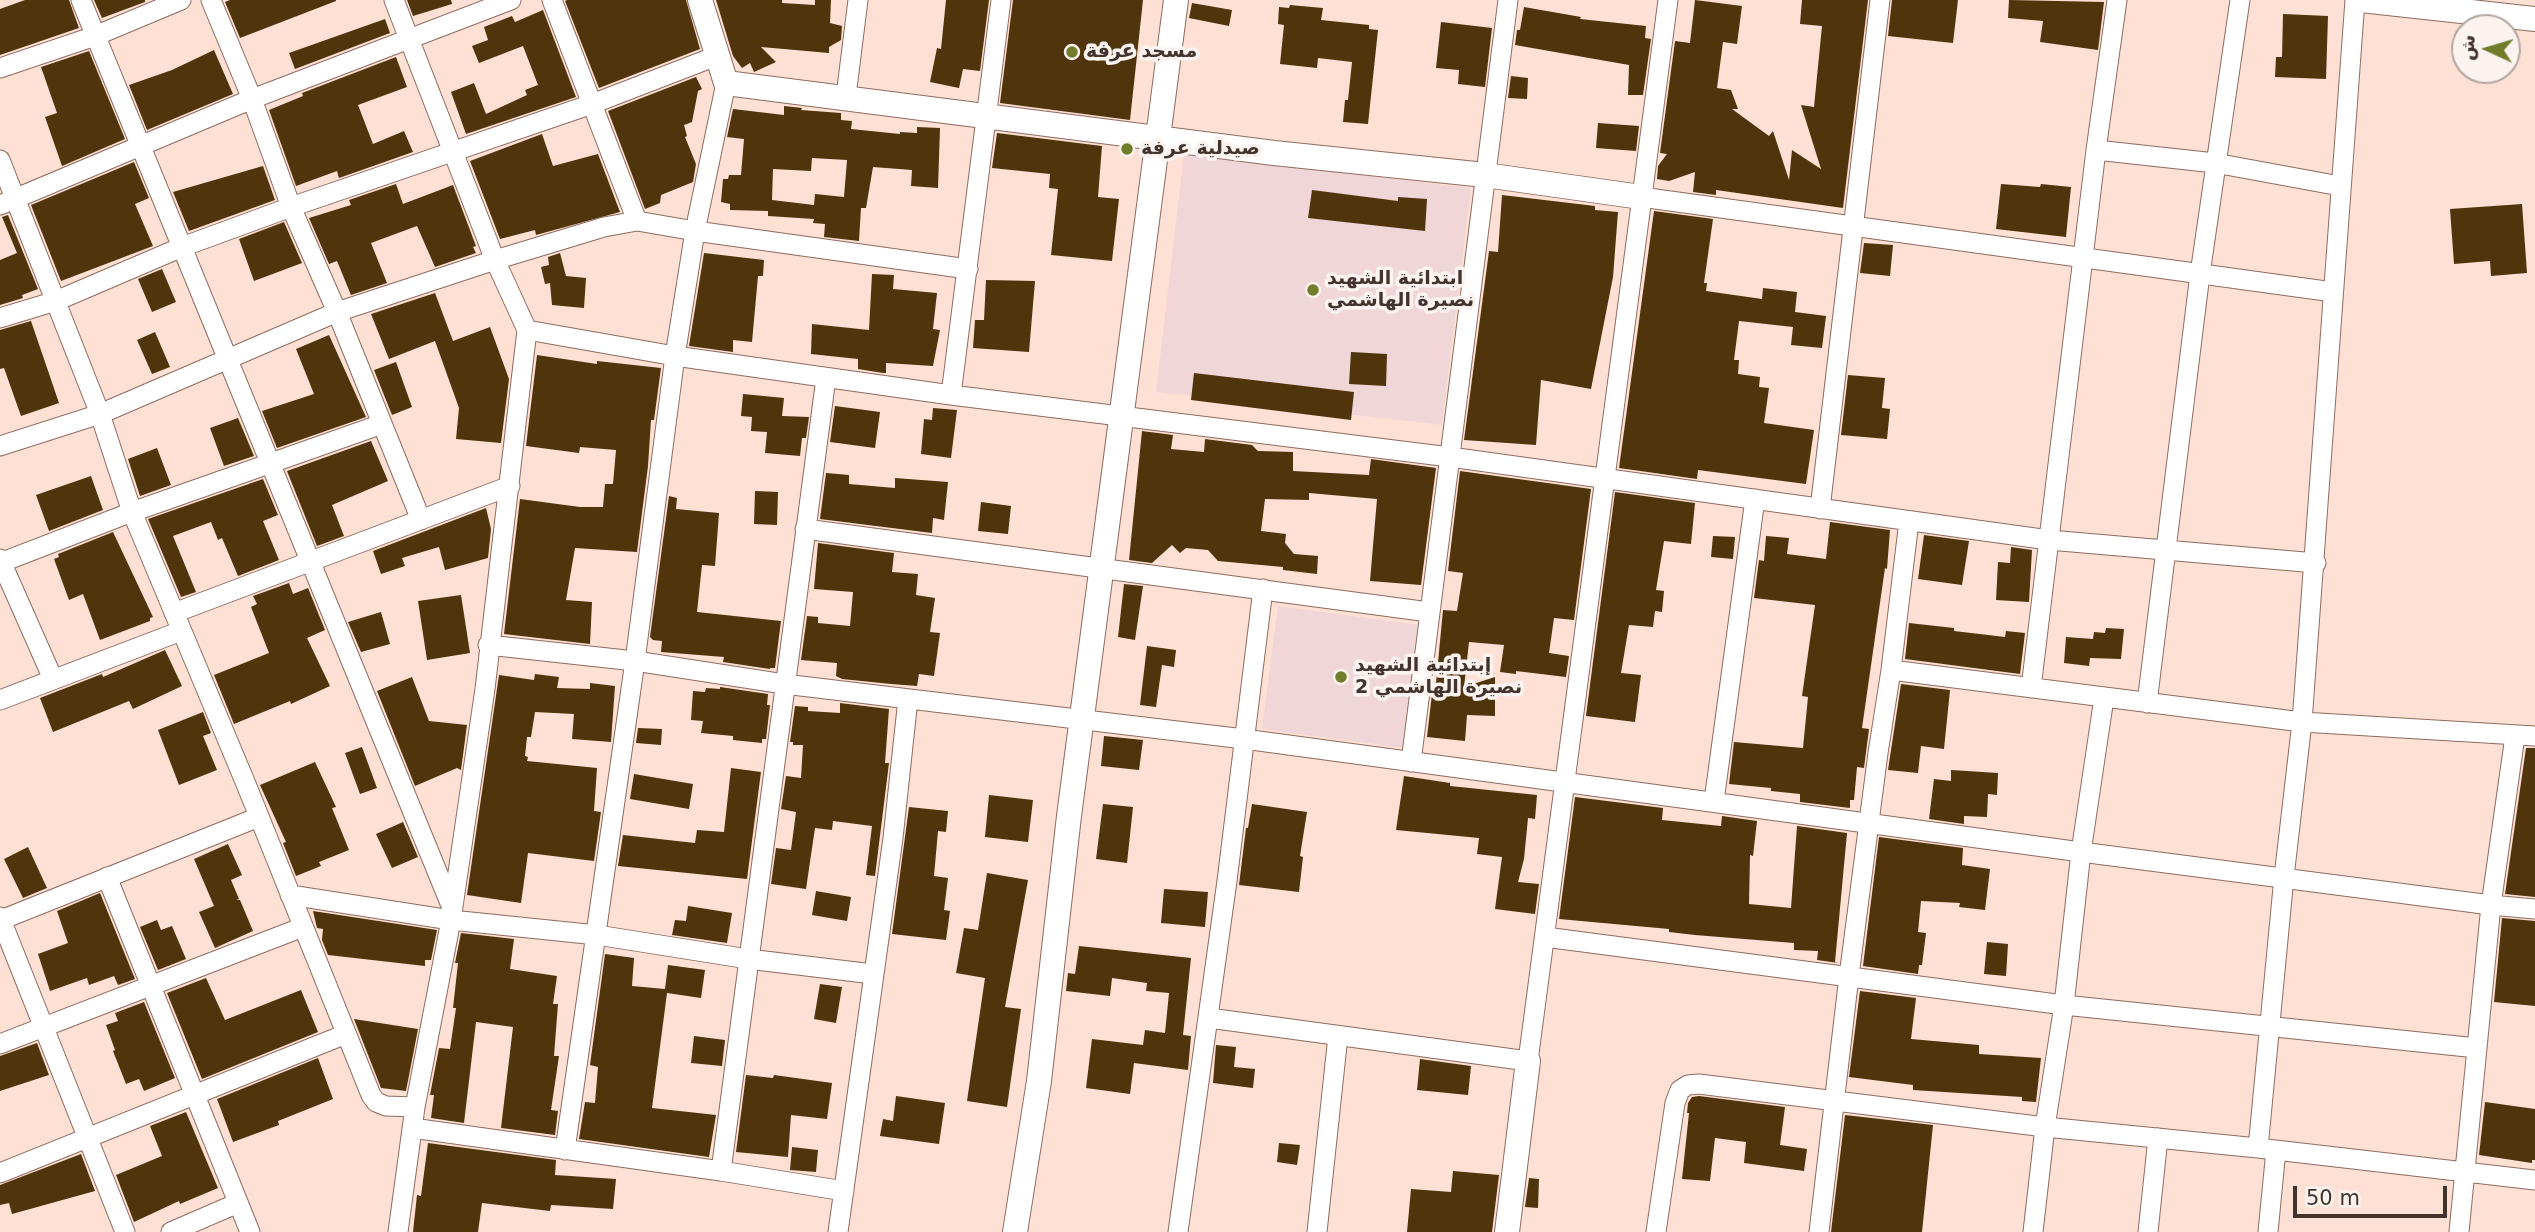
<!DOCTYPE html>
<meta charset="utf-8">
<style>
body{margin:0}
#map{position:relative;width:2535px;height:1232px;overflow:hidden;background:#ffe0d4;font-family:"DejaVu Sans",Cairo,sans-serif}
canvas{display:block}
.north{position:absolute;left:2451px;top:14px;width:70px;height:70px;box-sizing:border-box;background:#fbf3f0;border:2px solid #b1a6a2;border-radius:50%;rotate:274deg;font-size:19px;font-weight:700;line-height:28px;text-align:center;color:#42332d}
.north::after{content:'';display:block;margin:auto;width:24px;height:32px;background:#717d2a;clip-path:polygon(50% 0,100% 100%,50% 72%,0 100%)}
.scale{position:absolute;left:2293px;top:1186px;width:154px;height:32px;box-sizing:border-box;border:4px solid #42332d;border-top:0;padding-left:9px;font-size:21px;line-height:24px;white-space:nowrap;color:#42332d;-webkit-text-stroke:5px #fbf3f0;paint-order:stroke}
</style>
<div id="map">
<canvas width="2535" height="1232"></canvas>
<div class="north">ش</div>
<div class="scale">50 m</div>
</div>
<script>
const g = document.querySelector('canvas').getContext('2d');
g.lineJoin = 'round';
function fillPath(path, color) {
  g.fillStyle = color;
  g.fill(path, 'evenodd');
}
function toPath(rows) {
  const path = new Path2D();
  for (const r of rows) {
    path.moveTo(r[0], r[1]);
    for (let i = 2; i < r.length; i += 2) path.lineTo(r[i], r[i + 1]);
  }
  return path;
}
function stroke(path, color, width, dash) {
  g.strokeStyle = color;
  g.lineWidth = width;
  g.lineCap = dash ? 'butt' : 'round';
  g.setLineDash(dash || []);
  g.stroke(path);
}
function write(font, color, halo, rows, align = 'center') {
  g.font = font + ' "DejaVu Sans",Cairo,sans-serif';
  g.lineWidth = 7;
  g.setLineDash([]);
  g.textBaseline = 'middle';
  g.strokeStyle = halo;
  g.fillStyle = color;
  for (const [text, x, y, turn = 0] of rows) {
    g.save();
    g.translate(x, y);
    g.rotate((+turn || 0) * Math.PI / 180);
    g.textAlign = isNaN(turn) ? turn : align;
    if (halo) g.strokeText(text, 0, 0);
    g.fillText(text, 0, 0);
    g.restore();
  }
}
fillPath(toPath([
 [1184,154,1471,188,1442,425,1156,392],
 [1278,606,1420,625,1404,748,1262,729]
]), '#f1d6d8');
fillPath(toPath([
 [25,0,69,0,79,28,0,55,0,9],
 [94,0,145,0,145,2,102,18],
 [230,0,336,0,336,1,240,38,225,2],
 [407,0,451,0,452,4,413,16],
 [567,0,686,0,700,49,599,88,565,1],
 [716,0,782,0,782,3,815,5,815,0,831,0,830,23,842,26,841,40,829,47,829,53,761,47,776,62,754,72,750,63,742,68,733,56],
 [946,0,989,0,980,71,963,69,959,88,930,82,937,48,941,49],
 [1013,0,1143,0,1130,120,1000,103],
 [1695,0,1742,6,1737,44,1723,42,1717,88,1731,90,1738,109,1732,109,1769,136,1773,131,1789,180,1792,150,1821,169,1801,105,1814,107,1822,26,1800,24,1802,0,1868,0,1843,208,1716,190,1716,195,1693,192,1695,172,1669,181,1657,179,1658,166,1667,154,1660,153,1675,41,1690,43],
 [1892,0,1958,0,1953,43,1888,36],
 [2009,0,2104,2,2098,50,2040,42,2043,21,2008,18],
 [1192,3,1232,10,1229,26,1189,18],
 [1290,5,1323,8,1321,20,1369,25,1369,29,1378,30,1368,124,1343,122,1345,100,1348,100,1352,62,1318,58,1317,68,1280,64,1284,25,1278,24,1279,7,1289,8],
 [1524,7,1581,17,1580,19,1646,26,1645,38,1651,39,1643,95,1628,95,1629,65,1515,45,1517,30,1520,30],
 [543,10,576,97,466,134,451,92,474,83,486,114,527,95,525,90,538,85,523,46,479,63,472,46,488,40,484,27,512,16,515,22],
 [2283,14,2328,16,2326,79,2275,77,2276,57,2282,57],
 [385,19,390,33,295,69,289,53],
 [1441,22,1492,28,1485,87,1458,84,1459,70,1436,68],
 [214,50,233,94,147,130,129,85,172,70],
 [89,51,125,139,62,166,45,117,57,113,41,67],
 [396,57,407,87,358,105,373,144,404,131,413,152,339,178,337,171,296,186,269,110,303,96,302,93],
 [1511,76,1528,78,1527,99,1508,98],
 [696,77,702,89,698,91,692,122,684,125,687,136,685,137,696,164,693,182,661,195,660,203,645,209,608,111],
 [784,106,802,108,801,110,841,113,841,120,852,121,851,129,900,134,900,132,917,133,917,127,940,128,938,188,911,186,912,170,873,167,866,208,861,208,859,241,824,237,825,224,813,223,814,219,768,216,768,211,730,210,730,204,721,202,723,179,728,179,729,175,741,175,744,139,727,137,733,109,784,115],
 [812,158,847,160,844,197,815,194,814,205,772,200,773,169,811,171],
 [1598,123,1639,126,1636,151,1596,148],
 [997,133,1102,146,1098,197,1119,199,1112,261,1051,255,1058,189,1049,188,1050,174,992,168],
 [542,134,553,166,598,154,620,212,536,235,535,230,500,239,470,161],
 [134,162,149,198,135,204,153,246,61,281,31,205],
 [263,166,275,200,189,231,173,192],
 [396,184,403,204,453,185,476,246,473,247,476,253,435,267,417,226,371,243,387,283,351,295,337,261,329,264,309,218,351,205,349,200],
 [2001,184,2040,187,2041,184,2071,187,2066,237,1996,229],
 [1312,190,1398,201,1398,197,1427,199,1425,231,1308,218],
 [1502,195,1595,206,1595,210,1618,212,1613,277,1591,389,1541,380,1536,445,1464,440,1489,251,1498,252],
 [2522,204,2527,273,2491,276,2490,261,2454,264,2450,209],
 [1654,211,1713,219,1704,283,1707,283,1706,291,1762,299,1763,288,1797,292,1795,312,1826,316,1822,348,1791,345,1793,327,1739,321,1734,360,1739,360,1738,374,1760,377,1759,387,1769,388,1764,423,1814,430,1806,484,1698,470,1697,479,1619,468],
 [8,215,38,289,22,295,23,298,0,305,0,260,17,253,2,217],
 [284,222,302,263,254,281,239,239],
 [1864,243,1893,245,1890,276,1860,273],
 [560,253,566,276,586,278,584,308,552,305,550,283,545,284,541,267,549,265,548,257],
 [704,253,764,260,763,276,758,276,752,342,733,340,733,352,689,346],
 [162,269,176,302,152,312,138,279],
 [872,274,894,275,893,289,937,293,933,329,940,330,933,366,886,363,886,373,883,373,858,369,858,359,811,354,812,324,869,330],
 [986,280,1035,281,1029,352,973,348,975,320,984,320],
 [435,293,453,341,490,327,509,379,501,443,456,439,459,408,435,341,389,359,371,314],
 [31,321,59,403,21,416,4,368,0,369,0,330],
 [155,332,170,367,152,374,137,340],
 [329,335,366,417,277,448,262,411,314,394,296,349],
 [1351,352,1387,354,1386,386,1349,384],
 [537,355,597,364,597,361,661,368,654,420,651,420,648,466,637,552,575,548,566,600,592,602,590,644,504,634,520,499,580,507,603,507,605,484,613,484,616,450,580,447,579,453,526,446],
 [396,362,412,407,392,415,374,370],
 [1194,373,1354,392,1351,420,1191,400],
 [1848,375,1885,378,1882,408,1890,409,1887,439,1841,435],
 [743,394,784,398,782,416,809,417,806,438,802,438,800,456,765,453,767,432,751,431,752,417,741,416],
 [835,406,880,412,875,448,830,442],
 [933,408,957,410,951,458,921,454,924,419,932,420],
 [238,418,254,456,224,466,210,428],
 [1142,431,1173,435,1171,449,1204,452,1205,439,1252,445,1258,451,1293,452,1293,471,1369,475,1371,459,1436,468,1421,585,1370,581,1377,499,1309,493,1309,500,1265,499,1261,531,1286,534,1285,543,1294,554,1318,556,1317,574,1283,570,1283,567,1218,561,1208,550,1186,548,1180,553,1172,545,1152,563,1129,560],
 [371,441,388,481,332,505,344,536,317,546,287,471],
 [157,448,171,485,140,496,128,459],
 [1460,471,1591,489,1574,620,1554,618,1549,653,1569,656,1566,677,1516,671,1516,674,1500,672,1504,645,1469,642,1464,687,1495,677,1495,716,1467,715,1465,741,1427,737,1432,694,1435,694,1443,610,1457,611,1463,573,1448,571],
 [826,473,849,475,849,484,895,488,895,478,948,482,944,520,933,518,932,533,820,519],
 [91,476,103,510,49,531,36,495],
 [263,479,278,515,263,521,279,560,238,576,222,538,218,540,211,522,173,536,196,592,181,597,148,519],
 [755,491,778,492,777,525,754,524],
 [1615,492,1695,503,1691,544,1664,541,1656,590,1664,591,1662,612,1655,611,1653,627,1629,625,1621,673,1641,675,1635,722,1586,716],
 [669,496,677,498,676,509,719,513,715,566,702,565,697,612,781,621,775,668,770,668,770,669,723,662,724,657,661,652,662,641,653,640,650,637],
 [981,502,1011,506,1008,534,978,531],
 [486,508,491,529,488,558,445,570,439,547,402,558,405,566,381,574,373,551],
 [1830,522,1890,530,1887,569,1885,568,1862,728,1869,729,1864,768,1857,767,1854,800,1850,800,1850,808,1800,802,1800,794,1771,791,1771,788,1729,784,1734,742,1803,748,1808,697,1802,696,1815,605,1754,598,1759,560,1764,561,1766,536,1789,538,1787,554,1826,559],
 [113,532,153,617,150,618,150,621,100,640,83,594,69,600,54,559,59,557,58,554],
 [1924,535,1969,541,1962,585,1918,579],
 [1713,536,1735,537,1733,559,1711,557],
 [818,543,894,553,892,572,918,574,916,595,935,598,930,632,940,633,934,676,919,674,917,686,891,684,842,679,836,676,837,663,801,660,807,616,818,617,818,623,850,626,853,592,814,589],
 [2011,547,2032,550,2029,602,1996,600,1998,562,2010,563],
 [289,583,293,594,308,588,325,630,307,638,330,686,291,704,290,701,234,724,214,675,269,653,251,607,257,604,253,596],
 [1124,584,1143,586,1135,640,1118,637],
 [461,595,470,653,427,660,418,601],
 [381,612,390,644,361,652,348,622],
 [1909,623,1954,628,1954,631,2005,637,2006,631,2025,633,2020,674,1905,659],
 [2106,628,2124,629,2121,659,2090,658,2089,666,2064,663,2066,637,2093,639,2094,632,2105,633],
 [1147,646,1176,650,1174,667,1162,665,1156,707,1140,705],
 [165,650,182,686,133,709,129,701,53,732,40,698,102,674,103,677],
 [535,674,559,677,557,688,590,689,590,683,615,686,611,742,572,739,574,714,535,712,531,737,527,737,525,756,528,757,527,761,597,768,594,811,601,812,594,861,528,853,521,903,467,895,499,675,534,680],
 [412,677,429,721,467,725,461,770,457,768,415,786,377,691],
 [1901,684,1950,690,1944,749,1921,746,1918,773,1888,770],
 [720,687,768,694,767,705,770,705,766,739,762,739,762,743,733,740,733,736,701,733,703,721,691,720,693,691,705,692,706,688,720,689],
 [840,703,889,709,885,763,889,763,875,876,866,875,872,826,833,821,832,830,815,828,806,889,771,884,776,848,791,850,796,812,781,809,786,776,801,778,803,745,793,745,793,742,790,742,795,706,808,707,808,711,840,713],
 [203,712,211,733,203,736,217,770,179,785,158,730],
 [638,728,662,729,661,745,636,743],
 [1104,736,1143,740,1139,770,1101,766],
 [362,747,377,788,360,794,345,753],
 [2526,748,2535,748,2535,897,2505,894],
 [315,762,336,807,332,808,349,850,319,862,321,866,296,876,283,843,286,842,260,785],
 [731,768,761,772,747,879,618,866,623,835,695,843,697,830,724,832],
 [1951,770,1998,773,1997,795,1988,794,1987,817,1964,816,1964,824,1929,819,1934,779,1951,781],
 [634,774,693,784,689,809,630,799],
 [1404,776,1450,783,1450,786,1537,795,1535,819,1528,818,1524,859,1518,882,1539,884,1535,914,1495,909,1502,857,1477,854,1479,838,1396,830],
 [989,795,1033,800,1028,842,985,837],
 [1575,797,1663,808,1662,820,1721,826,1722,816,1757,821,1753,856,1750,855,1749,904,1791,908,1797,826,1847,833,1835,962,1838,963,1817,960,1818,951,1794,950,1794,943,1695,935,1669,932,1669,929,1559,919],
 [1103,804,1133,807,1127,863,1096,859],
 [1252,804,1307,812,1300,856,1303,857,1299,892,1239,885,1246,828,1248,828],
 [909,807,948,811,946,832,938,831,934,876,948,878,944,910,950,911,946,940,892,934],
 [403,822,418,857,392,868,376,834],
 [1879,837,1963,848,1962,865,1990,869,1985,910,1959,907,1960,903,1921,901,1918,932,1926,933,1922,965,1919,965,1918,974,1863,966],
 [228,844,242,875,231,880,239,899,236,900,240,900,253,931,215,948,199,912,214,906,194,859],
 [28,847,47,888,23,898,4,859],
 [987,873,1028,880,1005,1007,1021,1009,1007,1107,967,1101,985,978,956,973,964,928,978,930],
 [1164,889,1208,892,1205,927,1161,923],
 [816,891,851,897,847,921,812,915],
 [100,893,135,979,118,985,114,976,89,985,87,978,50,991,38,954,68,943,57,911],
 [688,906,732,913,727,943,672,935,675,920,686,921],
 [313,911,437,930,431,960,425,960,425,966,328,955,322,940,323,929,317,928],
 [2502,918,2535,921,2535,1006,2494,1002],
 [157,920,161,930,172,926,186,959,158,970,140,927],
 [461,933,514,939,510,969,557,976,553,1004,558,1004,554,1056,559,1056,551,1110,558,1111,555,1135,501,1128,513,1027,476,1022,464,1123,431,1118,434,1095,430,1095,439,1048,450,1049,456,1008,453,1008,458,963,455,963],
 [1987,942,2008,944,2006,976,1984,974],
 [1079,946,1191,958,1183,1035,1191,1036,1188,1070,1134,1063,1130,1094,1086,1088,1092,1039,1143,1045,1145,1030,1165,1033,1169,993,1146,991,1147,983,1112,978,1110,996,1066,991,1068,973,1075,974],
 [605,954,634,958,632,986,665,989,668,965,705,970,701,998,667,993,652,1108,716,1115,709,1157,579,1139,585,1102,595,1103,598,1067,590,1065],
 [206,978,225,1020,301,990,318,1032,202,1079,167,993],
 [820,984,842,987,836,1023,814,1019],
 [1860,991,1916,998,1911,1039,1979,1045,1979,1054,2041,1058,2036,1102,2022,1101,2022,1097,1913,1090,1913,1085,1849,1077],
 [144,1002,175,1078,144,1091,139,1079,126,1084,113,1051,115,1050,106,1025,118,1021,115,1013],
 [354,1019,418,1029,406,1091,381,1088],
 [694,1036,725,1040,722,1066,691,1063],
 [37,1043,49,1075,0,1091,0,1056],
 [1216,1045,1236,1047,1234,1067,1255,1069,1253,1088,1213,1083],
 [318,1058,333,1099,278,1121,279,1125,233,1142,217,1099],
 [1420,1059,1471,1066,1468,1095,1417,1090],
 [746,1075,773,1078,774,1075,832,1083,827,1119,791,1115,788,1157,736,1152],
 [896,1096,945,1103,939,1144,880,1136,883,1119,893,1121],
 [1699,1096,1785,1107,1780,1145,1807,1149,1804,1171,1744,1163,1746,1142,1715,1138,1710,1181,1682,1179,1689,1113,1687,1113,1688,1103,1692,1097],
 [2485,1102,2535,1109,2535,1160,2532,1160,2532,1163,2479,1155],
 [186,1112,218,1188,180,1204,179,1201,134,1222,116,1175,162,1156,150,1126],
 [1845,1115,1933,1125,1922,1232,1831,1232],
 [428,1143,556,1160,555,1175,616,1179,613,1209,551,1205,550,1211,482,1203,478,1232,413,1232,417,1195,421,1196],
 [1279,1143,1300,1145,1297,1165,1277,1162],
 [792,1147,818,1150,816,1172,790,1170],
 [81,1154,95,1191,12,1214,9,1203,0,1205,0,1185],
 [1453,1171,1499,1175,1492,1232,1407,1232,1411,1189,1451,1192],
 [1529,1178,1539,1179,1538,1208,1525,1207]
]), '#4f340c');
const minor = toPath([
 [81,0,452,908],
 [211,0,252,99,291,207,337,312,421,520],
 [394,0,495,260,527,330,485,689,451,920,415,1107,398,1232],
 [552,0,637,221],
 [0,68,95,36,181,0],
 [846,96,858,0],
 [2096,150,2215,163,2340,186],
 [0,160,100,414,132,512,246,784,371,1095,376,1102,386,1106,415,1107],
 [1641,197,2333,292],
 [0,205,252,99,511,0],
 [0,318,56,301,182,247,291,207,592,104,719,55],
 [527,330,675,356,951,395,1450,457,2049,540,2316,563],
 [951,395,1001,0],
 [0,446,100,414,337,312,495,260,604,227,637,221,695,231,968,269],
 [1820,509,1880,0],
 [805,529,1429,612],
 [0,559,53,679],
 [0,563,132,512,382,424],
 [174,613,510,486],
 [488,645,635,661,784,684,1244,739,2081,852,2491,905,2535,909],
 [1891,670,2302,722,2535,736],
 [2031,688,2096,150,2117,0],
 [0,700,181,631],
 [2147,703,2200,274,2240,0],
 [1411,762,1508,0],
 [1714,801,1755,499],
 [107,877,250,1232],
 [290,895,451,920,597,935,748,959,873,974],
 [0,917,125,1232],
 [1,920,259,817],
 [1545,937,2064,1005,2477,1048],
 [1209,1018,1528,1061,1668,0],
 [0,1044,303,927],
 [412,1128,721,1171,844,1191],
 [2258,1148,2284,877,2302,722,2355,0],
 [565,1150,635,661,675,356,695,231,726,83],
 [721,1171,826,378],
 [0,1173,346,1034],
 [171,1232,238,1203],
 [838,1232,893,838,908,699],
 [1178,1232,1227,881,1263,589],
 [1317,1232,1338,1036],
 [1656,1232,1675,1103,1680,1090,1688,1085,1699,1084,2045,1127,2258,1148,2535,1180],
 [1819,1232,1849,976,1878,753,1891,670,1909,521],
 [2033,1232,2045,1127,2064,1005,2081,852,2104,698],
 [2148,1232,2158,1138],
 [2268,1232,2276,1150],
 [2459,1232,2491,905,2515,736]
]);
const tertiary = toPath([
 [700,0,726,83,1274,153,1485,175,1641,197],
 [2361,0,2535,19],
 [1015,1232,1039,1081,1069,816,1176,0],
 [1507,1232,1528,1061]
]);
stroke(minor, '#8e6c5f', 21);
stroke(tertiary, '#8e6c5f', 26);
stroke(minor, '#fff', 19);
stroke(tertiary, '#fff', 24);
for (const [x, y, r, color] of [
 [1072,52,7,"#717d2a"],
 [1127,149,7,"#717d2a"],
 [1313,290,7,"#717d2a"],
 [1341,677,7,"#717d2a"]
]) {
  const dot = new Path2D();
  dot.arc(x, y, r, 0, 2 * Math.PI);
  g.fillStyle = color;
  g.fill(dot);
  stroke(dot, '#fbf3f0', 2.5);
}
write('bold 19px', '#42332d', '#fbf3f0', [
 ["مسجد عرفة",1086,52],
 ["صيدلية عرفة",1141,149],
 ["ابتدائية الشهيد",1327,279],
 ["نصيرة الهاشمي",1327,301],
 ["إبتدائية الشهيد",1355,666],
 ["نصيرة الهاشمي 2",1355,688]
], 'left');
</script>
